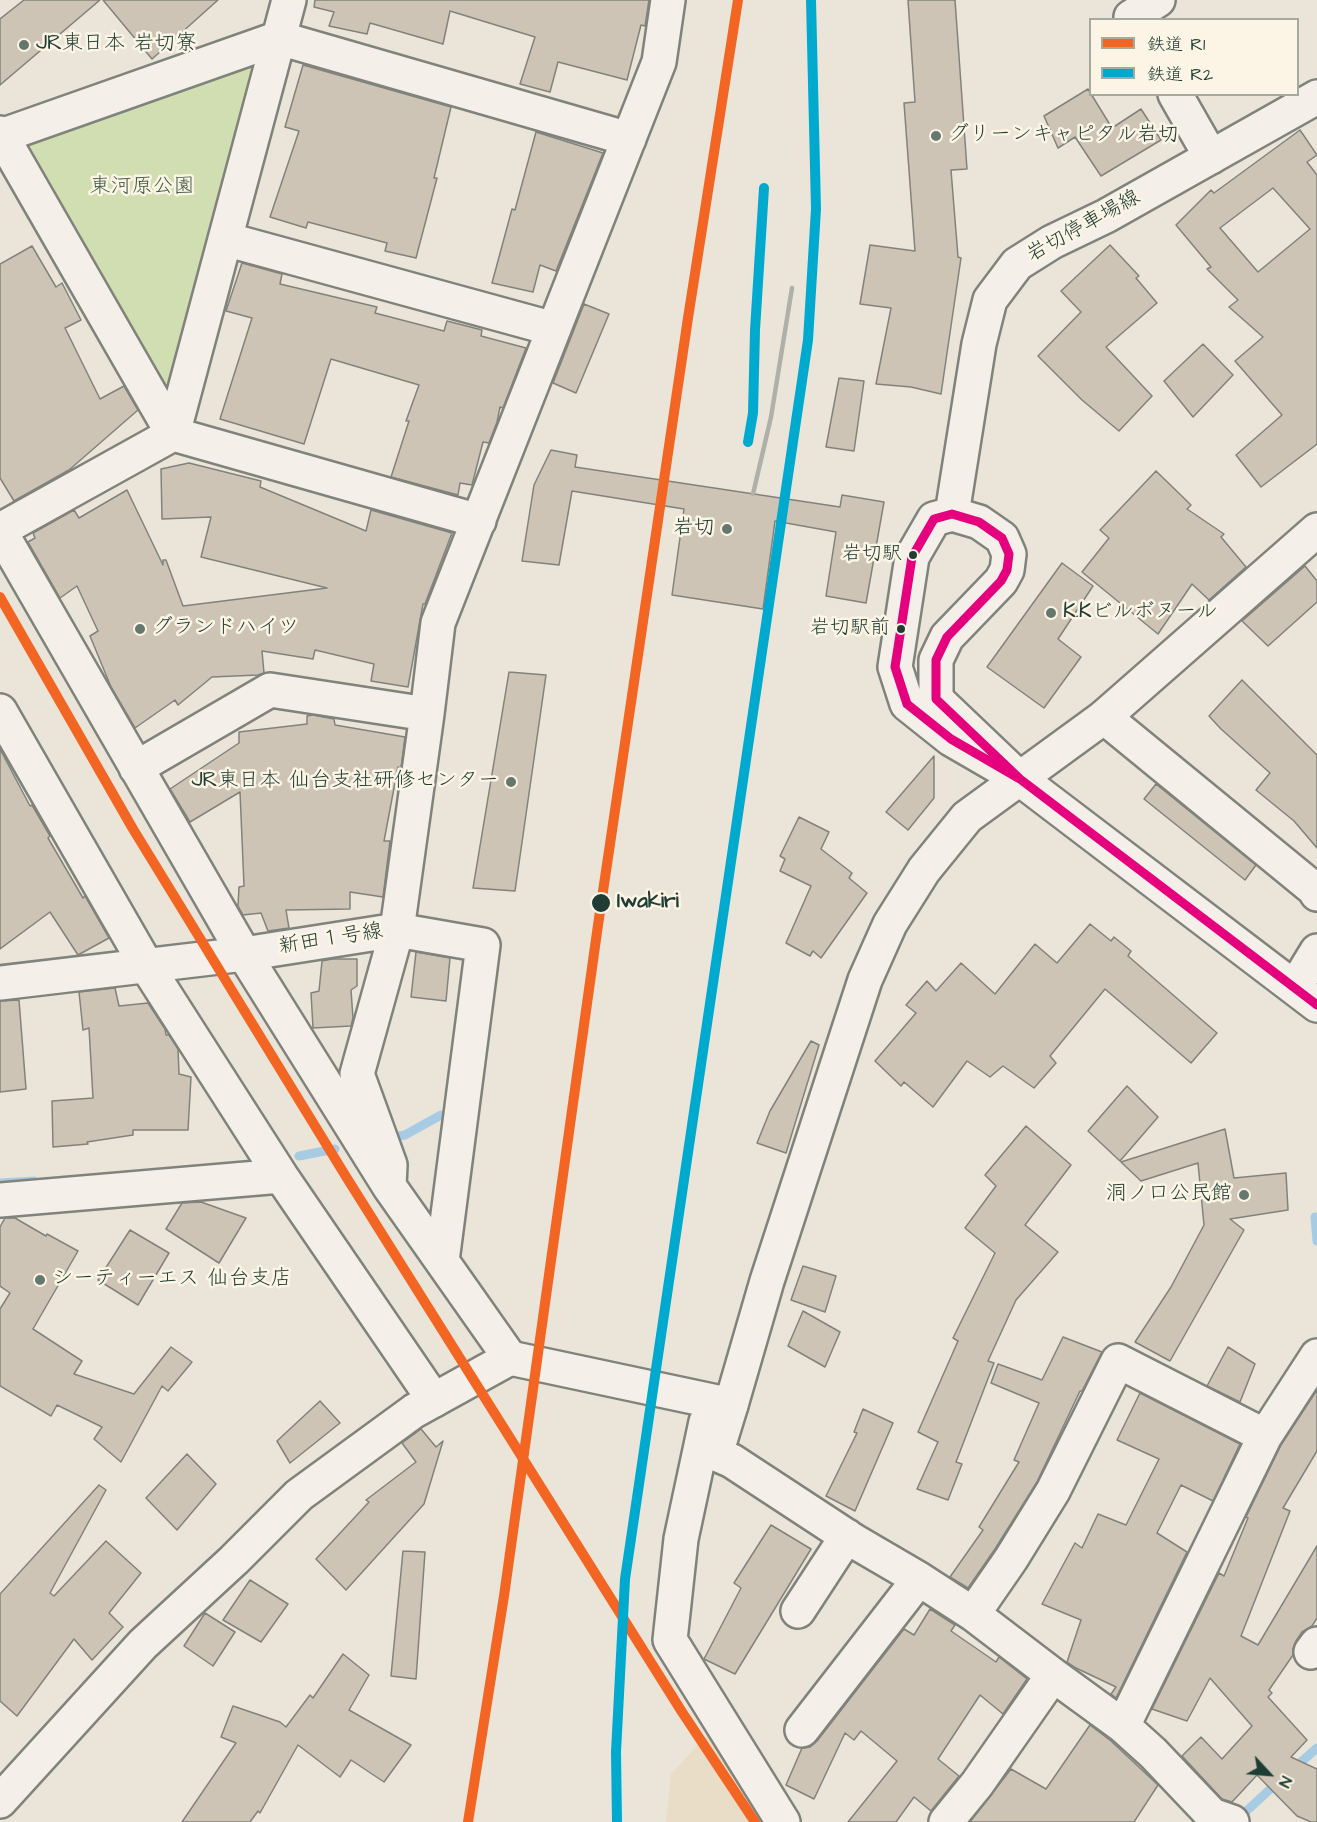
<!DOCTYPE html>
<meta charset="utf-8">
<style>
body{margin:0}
#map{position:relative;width:1317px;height:1822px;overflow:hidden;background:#ebe5d9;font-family:"Architects Daughter","Klee One",sans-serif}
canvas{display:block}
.legend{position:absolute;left:1089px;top:18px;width:210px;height:78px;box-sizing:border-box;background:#fcf5e5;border:2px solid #a4ab9e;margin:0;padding:8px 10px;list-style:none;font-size:18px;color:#1f3d34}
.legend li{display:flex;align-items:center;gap:12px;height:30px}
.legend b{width:30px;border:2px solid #a4ab9e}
.north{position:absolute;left:1239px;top:1744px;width:60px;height:60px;-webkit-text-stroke:4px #fcf5e5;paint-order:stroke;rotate:116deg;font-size:16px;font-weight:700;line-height:24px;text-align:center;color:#1f3d34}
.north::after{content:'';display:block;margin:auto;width:21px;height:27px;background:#1f3d34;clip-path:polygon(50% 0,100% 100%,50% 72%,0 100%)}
</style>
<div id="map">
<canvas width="1317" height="1822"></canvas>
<ul class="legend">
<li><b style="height:8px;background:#f26522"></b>鉄道 R1</li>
<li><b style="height:8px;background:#00a9ce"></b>鉄道 R2</li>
</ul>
<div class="north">N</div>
</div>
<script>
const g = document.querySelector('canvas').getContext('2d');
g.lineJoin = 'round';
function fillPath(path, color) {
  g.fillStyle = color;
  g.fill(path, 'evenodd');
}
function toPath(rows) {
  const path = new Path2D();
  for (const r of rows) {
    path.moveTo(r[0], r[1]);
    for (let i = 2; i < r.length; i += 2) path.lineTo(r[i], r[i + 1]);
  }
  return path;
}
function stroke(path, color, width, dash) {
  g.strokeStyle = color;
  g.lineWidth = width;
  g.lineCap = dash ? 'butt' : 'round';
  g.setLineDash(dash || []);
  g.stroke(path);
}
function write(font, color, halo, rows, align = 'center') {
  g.font = font + ' "Architects Daughter","Klee One",sans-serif';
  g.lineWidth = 5;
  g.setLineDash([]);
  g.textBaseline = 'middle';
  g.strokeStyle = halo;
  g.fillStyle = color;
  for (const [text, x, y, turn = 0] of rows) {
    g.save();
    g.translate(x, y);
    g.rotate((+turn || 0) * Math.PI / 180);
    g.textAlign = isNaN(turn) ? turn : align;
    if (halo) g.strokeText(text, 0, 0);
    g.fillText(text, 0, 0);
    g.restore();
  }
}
fillPath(toPath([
 [711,1731,771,1822,666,1822,671,1774]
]), '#e9ddc7');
fillPath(toPath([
 [242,59,257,73,172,383,159,383,26,147]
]), '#d0deb1');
stroke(toPath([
 [389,1138,405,1135,441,1115],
 [299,1156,335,1149],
 [0,1183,34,1181],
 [1315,1217,1317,1241],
 [1292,1770,1317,1748],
 [1240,1817,1279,1781]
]), '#a8cbe4', 9);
const building = toPath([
 [24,0,100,0,0,85,0,19,24,0],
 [103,0,218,0,152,59,103,0],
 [315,0,649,0,645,26,641,25,627,80,558,62,550,92,520,84,535,37,450,11,443,44,370,23,367,34,329,26,334,12,314,7,315,0],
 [908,0,955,0,967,169,951,170,958,257,961,258,941,394,911,387,876,384,891,308,860,304,870,245,915,251,904,103,915,102,908,0],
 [303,65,451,107,434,178,437,178,416,258,385,251,387,243,308,222,306,228,270,217,299,131,285,127,303,65],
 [1088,89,1112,128,1141,109,1161,140,1101,176,1075,137,1058,148,1044,116,1088,89],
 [1300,130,1317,155,1307,162,1317,175,1317,444,1261,487,1236,455,1282,415,1235,361,1263,337,1229,307,1238,300,1207,269,1211,267,1176,225,1211,190,1214,193,1300,130],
 [1273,188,1310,229,1258,272,1220,228,1273,188],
 [536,132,603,153,556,271,540,265,533,292,492,283,512,209,515,210,536,132],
 [1110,245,1139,276,1136,278,1157,303,1106,347,1152,396,1119,431,1082,400,1038,356,1081,312,1061,291,1110,245],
 [32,246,56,287,62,283,81,320,65,328,100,399,124,386,138,410,69,470,14,501,0,478,0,264,32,246],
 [242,263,282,274,280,284,377,307,375,313,444,331,447,321,482,330,481,336,526,348,503,408,500,407,497,422,489,443,483,442,472,485,460,483,458,495,391,477,409,421,406,421,419,385,331,359,304,444,220,419,252,318,226,311,242,263],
 [584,304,609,314,576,393,553,383,584,304],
 [1203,344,1233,375,1193,417,1164,381,1203,344],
 [839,378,864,381,854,451,826,447,839,378],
 [551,450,577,455,575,467,840,507,842,495,884,502,866,603,826,596,836,532,775,521,763,609,672,595,684,509,572,491,559,565,522,561,534,485,551,450],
 [189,463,261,481,260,487,366,531,371,510,452,533,425,604,423,604,408,687,371,681,374,664,315,650,313,659,262,651,264,673,258,675,212,677,178,705,175,700,135,728,111,687,90,636,98,631,77,586,60,598,28,542,35,538,33,533,74,510,79,518,127,490,163,565,163,560,166,560,183,606,327,588,201,557,211,517,162,519,161,469,189,463],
 [1156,471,1191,505,1187,509,1224,534,1221,537,1246,567,1209,600,1192,584,1158,634,1082,572,1109,538,1100,530,1156,471],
 [1062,563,1093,586,1058,639,1081,657,1044,708,987,667,1062,563],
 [1305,566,1317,581,1317,602,1268,646,1242,621,1305,566],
 [509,672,546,675,515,891,473,888,509,672],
 [1242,680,1317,755,1317,848,1294,821,1256,790,1270,773,1221,729,1209,716,1242,680],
 [313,715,334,719,335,725,405,737,401,768,398,767,384,841,390,841,383,897,350,892,350,909,286,910,289,928,268,931,261,913,243,915,238,906,239,887,244,886,240,792,190,822,170,789,239,743,239,732,307,724,307,716,313,715],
 [0,749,30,806,32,805,50,836,48,838,83,898,85,896,109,938,78,955,50,912,0,949,0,749],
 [934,756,934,798,908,830,886,812,934,756],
 [1156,784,1256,865,1245,880,1144,799,1156,784],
 [799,817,829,832,821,849,852,873,849,878,867,893,821,958,813,951,810,956,786,943,811,886,780,871,785,859,780,856,799,817],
 [1090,924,1111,941,1114,937,1131,951,1128,956,1217,1033,1191,1063,1105,989,1050,1056,1056,1063,1034,1088,1003,1066,990,1077,967,1061,933,1107,904,1082,901,1086,875,1061,916,1013,906,1005,927,981,936,991,961,963,995,994,1035,944,1057,963,1090,924],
 [416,952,450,958,446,1001,411,997,416,952],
 [332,959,357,959,357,986,351,990,353,1018,351,1026,313,1028,311,993,319,991,322,961,332,959],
 [115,988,119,1006,148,1003,165,1029,166,1035,169,1035,178,1049,179,1074,191,1077,188,1130,133,1130,133,1135,87,1142,88,1144,53,1147,52,1101,93,1098,89,1028,83,1030,79,992,115,988],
 [19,1000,26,1089,0,1092,0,1001,19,1000],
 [811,1041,819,1045,786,1153,757,1143,770,1111,811,1041],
 [1127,1086,1158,1117,1120,1161,1088,1131,1127,1086],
 [1026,1126,1071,1165,1025,1225,1058,1252,1016,1300,988,1361,994,1363,956,1462,962,1464,948,1500,917,1489,938,1442,918,1432,958,1341,953,1338,995,1253,965,1228,996,1186,985,1175,1026,1126],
 [1225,1129,1234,1178,1286,1173,1288,1210,1230,1219,1244,1230,1170,1361,1135,1342,1171,1287,1204,1225,1198,1163,1141,1181,1121,1162,1225,1129],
 [201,1202,246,1218,219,1263,166,1229,182,1203,201,1202],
 [5,1218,15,1218,46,1236,47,1234,78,1251,33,1329,82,1361,74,1374,134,1394,171,1347,192,1362,168,1391,162,1386,121,1462,94,1439,102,1427,57,1405,51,1416,0,1386,0,1309,10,1293,0,1286,0,1227,5,1218],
 [130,1230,169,1253,138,1305,98,1280,130,1230],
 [803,1266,836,1276,825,1312,791,1300,803,1266],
 [803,1311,840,1332,825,1367,788,1346,803,1311],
 [1063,1337,1102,1352,1082,1391,1080,1391,1037,1482,995,1549,968,1588,950,1577,983,1530,979,1527,1019,1462,1014,1460,1039,1403,991,1383,998,1364,1042,1380,1063,1337],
 [1228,1347,1255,1364,1240,1402,1207,1386,1228,1347],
 [1317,1390,1317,1451,1283,1508,1290,1511,1241,1636,1258,1645,1317,1546,1317,1618,1312,1626,1302,1632,1296,1641,1293,1649,1293,1655,1269,1690,1272,1693,1268,1697,1307,1740,1291,1757,1317,1769,1317,1822,1311,1822,1297,1816,1257,1775,1232,1802,1222,1799,1182,1756,1201,1737,1222,1759,1252,1726,1210,1678,1187,1721,1152,1709,1219,1573,1224,1576,1248,1518,1246,1517,1281,1445,1317,1390],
 [1140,1393,1240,1444,1213,1501,1181,1485,1157,1533,1187,1552,1116,1698,1111,1694,1116,1687,1076,1668,1067,1662,1081,1620,1042,1604,1075,1543,1082,1548,1098,1514,1126,1525,1159,1459,1117,1440,1140,1393],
 [320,1401,340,1423,290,1463,277,1441,320,1401],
 [863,1409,893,1423,855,1511,826,1496,857,1433,854,1432,863,1409],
 [421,1429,436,1447,443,1441,424,1504,346,1590,316,1559,369,1502,366,1500,416,1462,402,1443,421,1429],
 [187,1454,216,1484,177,1530,146,1498,187,1454],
 [99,1485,106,1490,50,1593,54,1596,106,1541,141,1573,109,1613,123,1627,92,1660,74,1639,17,1716,0,1701,0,1594,99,1485],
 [771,1525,811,1549,735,1674,704,1659,741,1588,734,1583,771,1525],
 [403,1551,425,1552,416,1679,391,1676,403,1551],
 [250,1580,288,1604,261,1642,223,1620,250,1580],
 [930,1609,955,1625,951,1631,996,1662,999,1657,1027,1679,1003,1714,980,1695,938,1759,959,1776,931,1811,914,1797,896,1822,848,1822,897,1761,861,1731,854,1740,845,1733,814,1799,786,1785,802,1748,810,1747,817,1741,904,1629,914,1635,930,1609],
 [205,1613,235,1632,213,1666,184,1646,205,1613],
 [343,1654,369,1675,349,1710,411,1745,384,1782,351,1760,340,1777,298,1745,260,1813,258,1811,250,1822,182,1822,236,1743,221,1737,233,1706,280,1722,286,1727,310,1695,313,1698,343,1654],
 [1090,1725,1111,1741,1158,1785,1134,1822,970,1822,1011,1769,1046,1789,1090,1725]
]);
fillPath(building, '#cdc4b6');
stroke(building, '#80837c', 1.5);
const street = toPath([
 [1132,20,1131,17,1158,0],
 [1175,94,1211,157],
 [0,133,173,434,479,521],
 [1,136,279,38,629,139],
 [225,239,554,329],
 [0,530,173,434,289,0],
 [0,531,244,954,389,1186,510,1358],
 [0,711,146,965,281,1176,434,1400],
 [1104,717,1314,889,1317,894],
 [136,768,270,690,427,714],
 [244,954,397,930,483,945,442,1261],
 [1295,987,1317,951],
 [389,1186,390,1165,357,1074,397,930,427,714,438,623,659,62,668,0],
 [0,1200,281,1176],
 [731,1405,716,1454,732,1461,854,1541,919,1579,973,1614,1053,1675,1123,1726],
 [706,1422,681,1539,670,1640,783,1822],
 [798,1611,847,1536],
 [973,1614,1011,1559,1053,1491,1118,1361,1265,1436],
 [1311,1652,1317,1644],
 [802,1730,919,1579],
 [946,1822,977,1784,1053,1675],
 [1232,1822,1212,1815,1153,1753,1123,1726,1265,1436,1317,1356]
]);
const secondary = toPath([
 [952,514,979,344,990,300,1017,264,1052,242,1106,216,1317,97],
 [1020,779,936,699,936,660,947,637,1001,581,1007,570,1009,554,1002,538,979,522,952,514,934,519,912,557,895,667,907,704,951,739,1020,779,1317,1005],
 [0,983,244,954],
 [0,1801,143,1644,234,1560,299,1495,414,1411,510,1358,731,1405,767,1281,865,980,890,924,924,870,967,817,1104,717,1317,530]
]);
stroke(street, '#80837c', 38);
stroke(secondary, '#80837c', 38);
stroke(street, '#f4f0e9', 33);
stroke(secondary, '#f4f0e9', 33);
stroke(toPath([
 [753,494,771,417,792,288]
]), '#afb0aa', 4.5);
stroke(toPath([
 [1020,779,936,699,936,660,947,637,1001,581,1007,570,1009,554,1002,538,979,522,952,514,934,519,912,557,895,667,907,704,951,739,1020,779,1317,1005]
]), '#e5007d', 9);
stroke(toPath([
 [0,597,133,829,345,1175,682,1712,755,1822],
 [468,1822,504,1596,598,925,688,318,738,0]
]), '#f26522', 10);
stroke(toPath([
 [748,442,753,413,755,330,764,188],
 [617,1822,616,1752,625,1579,808,340,816,209,811,0]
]), '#00a9ce', 10);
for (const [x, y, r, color] of [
 [24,45,6,"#66786e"],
 [936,136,6,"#66786e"],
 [727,529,6,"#66786e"],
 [913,555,5,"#1f3d34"],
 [1051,613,6,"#66786e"],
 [140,629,6,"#66786e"],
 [901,629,5,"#1f3d34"],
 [511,782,6,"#66786e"],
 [601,903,10,"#1f3d34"],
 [1244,1195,6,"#66786e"],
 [40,1280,6,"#66786e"]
]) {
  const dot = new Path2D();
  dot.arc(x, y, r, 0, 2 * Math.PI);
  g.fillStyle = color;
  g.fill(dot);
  stroke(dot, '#fcf5e5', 2);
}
write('20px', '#1f3d34', '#fcf5e5', [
 ["岩切駅",902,555],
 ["岩切駅前",890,629]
], 'right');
write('21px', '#1f3d34', '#fcf5e5', [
 ["JR東日本 岩切寮",36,45],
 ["グリーンキャピタル岩切",948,136],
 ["岩切",715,529,"right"],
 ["K.Kビルボヌール",1063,613],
 ["グランドハイツ",152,629],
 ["JR東日本 仙台支社研修センター",499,782,"right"],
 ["洞ノ口公民館",1232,1195,"right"],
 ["シーティーエス 仙台支店",52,1280]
], 'left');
write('21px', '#3e5c47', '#fcf5e5', [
 ["東河原公園",142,188]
]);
write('21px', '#1f3d34', '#fcf5e5', [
 ["岩切停車場線",1084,227,-29],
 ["新田１号線",331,940,-9]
]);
write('bold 21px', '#1f3d34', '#fcf5e5', [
 ["Iwakiri",617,903]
], 'left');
</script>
